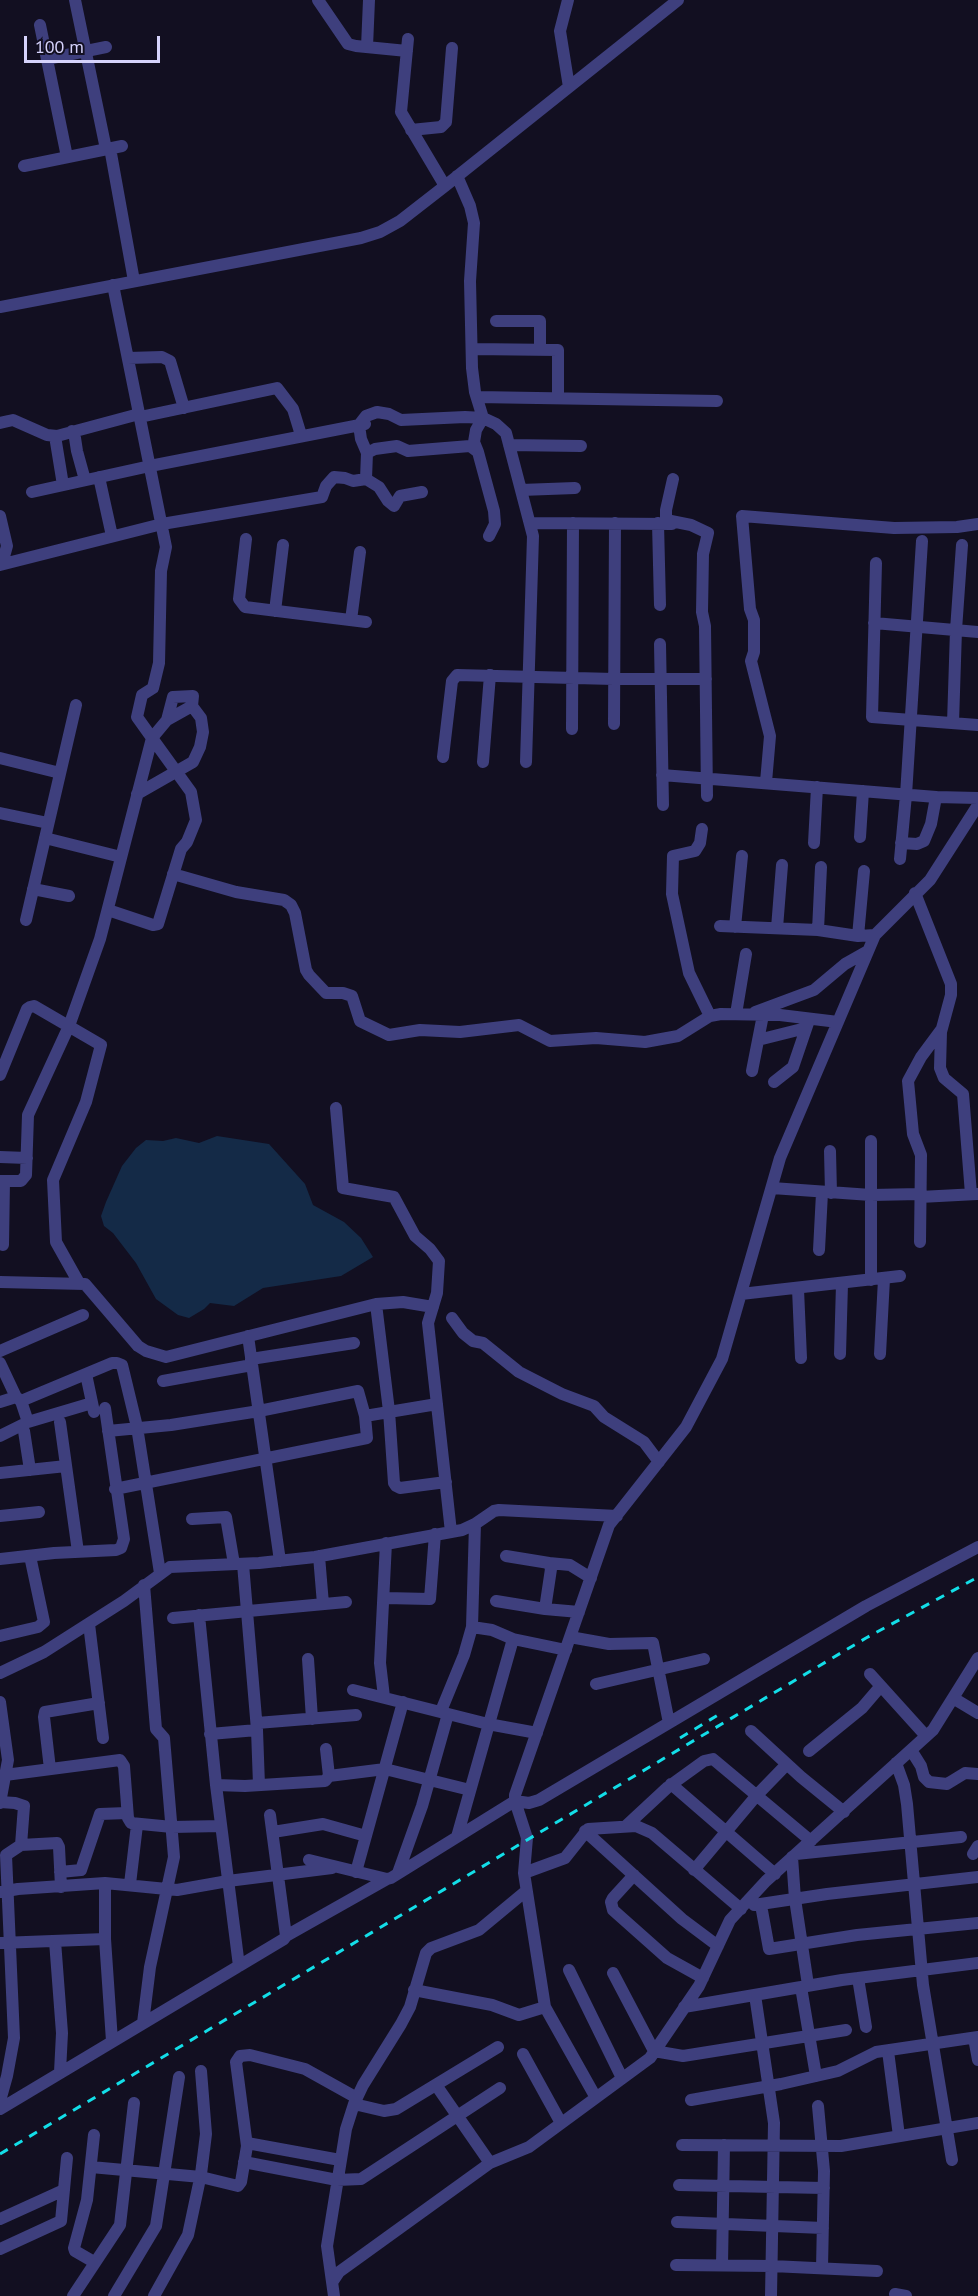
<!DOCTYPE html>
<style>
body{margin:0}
#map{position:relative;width:978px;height:2296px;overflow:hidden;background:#120f21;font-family:"PT Sans",sans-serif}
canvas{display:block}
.scale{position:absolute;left:24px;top:36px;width:136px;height:27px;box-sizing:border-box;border:3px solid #d6d3fc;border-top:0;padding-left:8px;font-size:18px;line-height:21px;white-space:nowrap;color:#d6d3fc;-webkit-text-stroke:4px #120f21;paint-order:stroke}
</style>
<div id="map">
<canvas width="978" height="2296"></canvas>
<div class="scale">100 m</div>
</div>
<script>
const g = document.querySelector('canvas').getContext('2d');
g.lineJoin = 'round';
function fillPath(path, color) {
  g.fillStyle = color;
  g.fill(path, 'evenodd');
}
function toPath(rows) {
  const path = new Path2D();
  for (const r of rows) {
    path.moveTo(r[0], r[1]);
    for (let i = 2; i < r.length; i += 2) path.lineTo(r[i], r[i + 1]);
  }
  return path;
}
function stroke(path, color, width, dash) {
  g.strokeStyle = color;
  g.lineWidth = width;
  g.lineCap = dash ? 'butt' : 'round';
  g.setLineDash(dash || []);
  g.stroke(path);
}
fillPath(toPath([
 [217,1136,269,1144,305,1184,313,1205,344,1222,361,1238,373,1257,341,1276,263,1288,234,1306,210,1303,204,1309,189,1318,178,1315,156,1299,136,1263,113,1233,104,1226,101,1216,106,1202,122,1166,136,1148,146,1140,163,1141,176,1138,199,1143]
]), '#142a47');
stroke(toPath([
 [75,0,106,149],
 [318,0,348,44,356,46,407,51],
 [568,0,560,31,569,87],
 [40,25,67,157],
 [408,39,401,112,445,186],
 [367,47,369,0],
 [47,59,106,47],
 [411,130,441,127,446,122,452,48],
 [110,148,134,281],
 [24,166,122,146],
 [457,176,470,206,474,223,470,281,472,368,475,392,483,418,496,424,506,433,533,536,526,762],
 [0,307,361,238,380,232,400,221,445,186,678,0],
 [496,321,540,321,540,349],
 [472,349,558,350,558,398],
 [128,358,162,357,170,361,184,408],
 [477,397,717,401],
 [140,417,277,388,293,409,301,435],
 [0,423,13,420,47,435,57,436,139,414],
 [72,431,75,438,77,451,85,480],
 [55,436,63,485],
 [509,445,581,446],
 [367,453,361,439,359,425,366,416,377,412,389,414,401,420,465,417,483,418,476,430,474,442,478,452],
 [99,477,112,536],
 [366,479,367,453,375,449,397,446,408,451,470,446,478,452,494,511,495,524,489,536],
 [673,479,666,510,666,520,691,525,708,533,703,554,702,612,705,626,707,796],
 [521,490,575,488],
 [32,492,150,466,365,424],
 [0,516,7,546,2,564],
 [530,523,672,524],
 [658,523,660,605],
 [246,539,239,599,245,607,366,622],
 [876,563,872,717,978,725],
 [0,565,162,524,322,497,326,486,334,477,345,478,353,481,366,479,379,487,388,501,394,506,400,496,422,492],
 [275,611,283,545],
 [351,620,360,552],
 [874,623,978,632],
 [660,644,663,805],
 [953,723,956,630,962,545],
 [614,724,615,523],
 [572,729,573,523],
 [443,757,452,681,457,675,614,679,706,679],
 [0,758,60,773],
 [483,762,490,675],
 [662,775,936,797,978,798],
 [766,782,770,736,751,661,754,652,754,620,750,609,742,516,894,528,957,527,978,524],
 [137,794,193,762,200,747,203,732,201,718,192,706],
 [0,813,48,823],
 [702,829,700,843,695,851,673,856,672,894,689,973,710,1016],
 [860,837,863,791],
 [45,838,121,857],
 [814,843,817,787],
 [901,843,917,844,924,841,931,824,936,797],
 [900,859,906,795,922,541],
 [173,874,236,892,284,900,291,905,295,913,306,970,309,975,326,993,343,993,352,996,360,1021,389,1035,420,1030,460,1032,519,1025,550,1041,596,1038,645,1042,678,1036,710,1016,721,1014,780,1015,838,1022],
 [33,889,69,896],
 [915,893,951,984,951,995,941,1032,940,1068,944,1078,963,1094,971,1194],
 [108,910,153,925,158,924,181,849,187,842,196,820,191,792,152,738,167,720,173,697,193,696,192,706,167,720],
 [26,920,76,705],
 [720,926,818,930,858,936,875,935],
 [735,927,742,856],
 [777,928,782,865],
 [818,930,821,867],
 [858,936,864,871],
 [755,1012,814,990,845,964,868,951],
 [736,1014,746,954],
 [758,1040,806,1028],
 [752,1071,763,1015],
 [0,1075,27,1009,30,1007,34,1006,101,1045,86,1102,53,1180,56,1242,79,1283],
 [774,1082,793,1067,809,1020],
 [336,1108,343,1188,394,1197,415,1236,430,1249,439,1261,437,1293,428,1323,451,1532],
 [871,1141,871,1280],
 [830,1151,831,1193],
 [0,1157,27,1158],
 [0,1181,21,1181,26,1175,28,1115,69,1026,100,939,152,738,137,717,142,695,153,688,159,663,161,571,166,547,113,285],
 [772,1188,871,1195,920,1194],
 [920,1197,977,1194],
 [920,1242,921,1155,913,1134,908,1081,921,1057,941,1030],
 [3,1245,4,1181],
 [819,1250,822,1193],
 [0,1282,85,1284,138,1346,146,1351,166,1357,376,1304,403,1302,433,1307],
 [798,1289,801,1358],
 [741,1294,900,1276],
 [376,1304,389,1411,394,1483,396,1486,400,1488,446,1482],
 [452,1318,463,1333,473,1341,483,1343,519,1372,562,1394,594,1406,604,1417,644,1442,659,1462],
 [248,1336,280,1561],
 [0,1351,83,1315],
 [840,1354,842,1284],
 [880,1354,884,1279],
 [251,1359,354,1343],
 [0,1363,16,1397,21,1401,112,1363,117,1363,122,1365,137,1427,160,1573],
 [86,1374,94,1412],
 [163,1381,252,1365],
 [0,1402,16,1397],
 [28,1422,92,1403],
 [60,1422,78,1552],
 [24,1431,30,1470],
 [108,1431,171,1425,259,1411,358,1391,365,1416],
 [0,1436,28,1422,21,1401],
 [0,1473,66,1466],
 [115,1489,367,1438,365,1416,437,1404],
 [0,1516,39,1512],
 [192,1519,226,1517,234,1564],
 [319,1556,323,1604],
 [506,1556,549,1563,551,1569,545,1609],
 [0,1559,54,1553,116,1550,121,1548,124,1539,105,1408],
 [549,1563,570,1565,591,1578],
 [243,1564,257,1730,259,1785],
 [385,1598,430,1599,435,1534],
 [496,1601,545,1609,579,1612],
 [199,1615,216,1785,239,1966],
 [173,1618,346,1602],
 [89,1624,103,1738],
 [472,1627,492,1630,513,1639,566,1650],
 [0,1636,38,1627,44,1622,30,1556],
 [570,1637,609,1644,653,1643,669,1723],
 [308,1659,312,1719],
 [0,1673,44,1652,124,1601,170,1567,259,1563,315,1557,462,1530,475,1524,494,1511,499,1510,617,1516],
 [870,1674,926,1736],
 [596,1684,704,1659],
 [353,1690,488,1724,537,1733],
 [384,1697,380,1663,386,1543],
 [953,1698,978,1713],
 [0,1702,8,1760,0,1803],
 [441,1711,464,1655,472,1627,475,1524],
 [257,1723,356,1715],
 [751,1731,801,1777,844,1812],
 [210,1734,257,1730],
 [911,1750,921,1766,924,1777,929,1782,947,1784,965,1773,978,1774],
 [809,1751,862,1708,880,1687],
 [896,1763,904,1785,907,1804,923,1985,952,2160],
 [50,1769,44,1717,45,1712,99,1703],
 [5,1775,120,1760,124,1766,128,1818,131,1823,172,1827,221,1826],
 [329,1776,385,1769,470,1790],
 [671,1784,775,1874],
 [216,1785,245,1786,325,1781,329,1776,326,1749],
 [0,1802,15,1803,24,1806,21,1845],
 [626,1826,668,1787,704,1761,713,1759,811,1841],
 [585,1831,682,1919,718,1946],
 [273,1832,323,1824,366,1836],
 [457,1837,513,1639],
 [796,1854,961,1837],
 [973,1854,978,1846],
 [792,1857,795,1899,808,1985],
 [309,1860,387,1879,391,1878,515,1801,529,1803,539,1800,866,1606,978,1547],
 [694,1870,757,1795,787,1764],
 [60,1872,81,1870,100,1814,127,1813],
 [356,1872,403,1702],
 [398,1873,422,1806,448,1714],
 [524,1873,565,1858,588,1829,636,1826,652,1833,741,1909],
 [634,1875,613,1898,611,1902,613,1910,667,1958,703,1978],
 [105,1883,105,1939,112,2041],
 [130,1884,137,1825],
 [1,1892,18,1889,105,1883,177,1890,228,1881,332,1868],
 [754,1905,827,1894,978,1877],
 [761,1905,769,1949,857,1935,978,1923],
 [286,1936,387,1879],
 [55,1941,62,2033,60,2072],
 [0,1943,105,1939],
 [569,1970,622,2078],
 [613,1973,654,2051,683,2056,846,2030],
 [858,1978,866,2027],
 [801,1987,816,2076],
 [414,1990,492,2005,519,2015,545,2007],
 [755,1995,774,2123,771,2296],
 [684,2007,842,1980,978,1963],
 [143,2023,150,1967,174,1857,164,1738,156,1729,144,1585],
 [974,2038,978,2060],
 [888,2051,899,2136],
 [523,2054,561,2123],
 [436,2085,490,2163],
 [595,2096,545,2007,524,1873,527,1838,515,1801,515,1795,609,1525,686,1427,722,1359,780,1158,875,935,930,880,978,805],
 [691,2100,781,2084,838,2071,876,2052,978,2037],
 [0,2101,7,2076,14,2038,6,1855,21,1845,57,1843,59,1847,61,1887],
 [354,2104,384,2111,396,2109,498,2047],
 [818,2106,824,2171,822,2268],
 [0,2109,284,1939,286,1936,270,1815],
 [247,2143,340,2160],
 [682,2145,841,2146,978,2123],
 [244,2162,337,2180,361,2179,500,2088],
 [91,2167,201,2177,238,2186,241,2182,247,2146,236,2062,240,2056,250,2055,305,2069,357,2098],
 [679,2185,824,2188],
 [0,2219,64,2190],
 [677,2222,823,2228],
 [0,2249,61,2221,67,2158],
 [94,2262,75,2251,74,2248,87,2200,94,2135],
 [676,2265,772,2266,877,2271],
 [722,2265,724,2145],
 [333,2281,339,2272,490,2163,529,2147,650,2058,699,1986,730,1920,766,1881,933,1730,978,1658],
 [895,2294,906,2296],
 [73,2296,120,2225,134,2103],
 [114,2296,156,2226,179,2077],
 [154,2296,188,2235,201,2174,206,2134,201,2071],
 [334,2296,327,2246,346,2129,354,2104,363,2085,401,2024,410,2007,426,1953,431,1948,479,1930,526,1891]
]), '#3e3f7d', 12);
stroke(toPath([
 [680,1738,718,1715],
 [0,2154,866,1638,978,1577]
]), '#13dee8', 3, [9, 8]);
</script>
